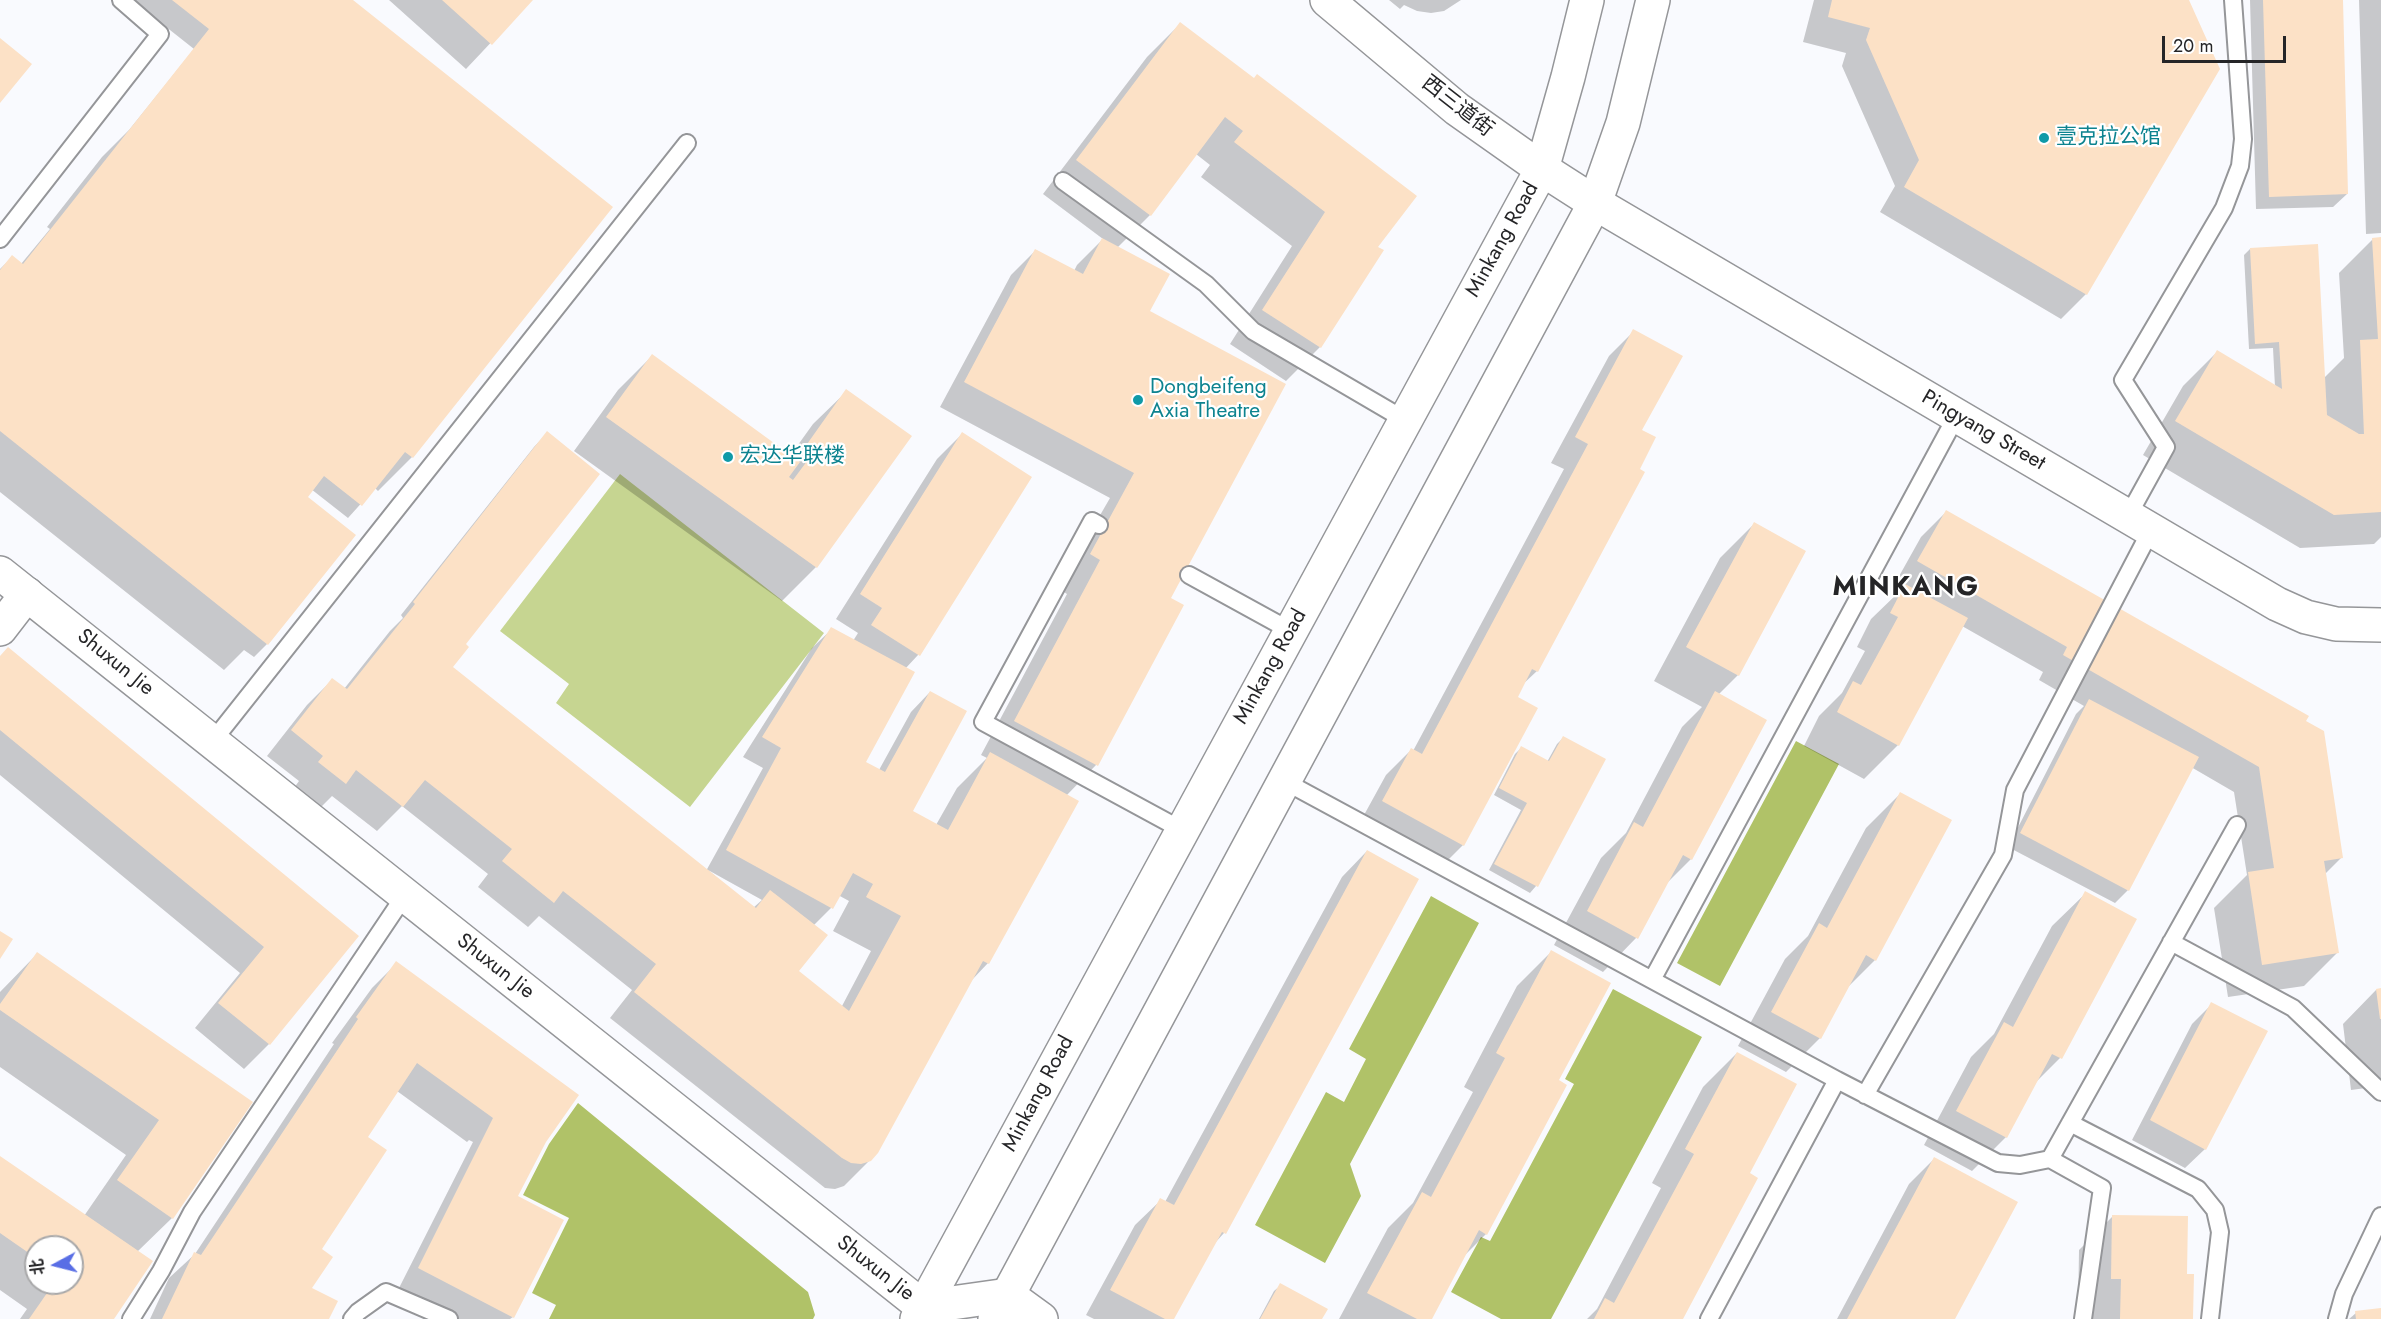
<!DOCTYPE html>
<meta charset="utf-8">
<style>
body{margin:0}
#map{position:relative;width:2381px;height:1319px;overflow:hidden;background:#f9fafe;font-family:Jost,"Noto Sans SC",sans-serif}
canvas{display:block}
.north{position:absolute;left:24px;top:1235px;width:60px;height:60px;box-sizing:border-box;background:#fff;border:2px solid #a8a8a9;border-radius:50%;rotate:263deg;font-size:16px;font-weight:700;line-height:24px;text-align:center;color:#252527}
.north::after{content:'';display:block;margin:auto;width:21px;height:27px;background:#596ee5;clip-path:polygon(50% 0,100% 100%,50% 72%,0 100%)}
.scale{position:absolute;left:2162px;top:36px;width:124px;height:27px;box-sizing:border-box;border:3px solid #252527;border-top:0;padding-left:8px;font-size:18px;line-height:21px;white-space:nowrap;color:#252527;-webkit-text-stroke:4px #fff;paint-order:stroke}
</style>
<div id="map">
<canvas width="2381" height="1319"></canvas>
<div class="north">北</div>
<div class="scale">20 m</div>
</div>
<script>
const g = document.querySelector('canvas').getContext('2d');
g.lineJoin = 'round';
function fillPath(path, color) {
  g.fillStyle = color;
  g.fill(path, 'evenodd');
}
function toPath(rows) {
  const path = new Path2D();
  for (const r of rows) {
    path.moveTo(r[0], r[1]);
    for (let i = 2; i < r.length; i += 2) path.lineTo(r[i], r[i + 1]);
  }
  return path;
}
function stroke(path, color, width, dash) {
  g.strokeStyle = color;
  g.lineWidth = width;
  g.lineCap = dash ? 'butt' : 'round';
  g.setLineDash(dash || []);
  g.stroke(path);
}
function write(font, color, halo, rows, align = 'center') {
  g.font = font + ' Jost,"Noto Sans SC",sans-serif';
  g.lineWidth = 4.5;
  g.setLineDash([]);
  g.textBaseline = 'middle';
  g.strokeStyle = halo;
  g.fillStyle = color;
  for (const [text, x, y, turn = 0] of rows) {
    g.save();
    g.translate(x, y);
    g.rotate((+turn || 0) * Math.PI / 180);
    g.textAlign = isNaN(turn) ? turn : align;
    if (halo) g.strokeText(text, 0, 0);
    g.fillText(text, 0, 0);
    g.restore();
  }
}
fillPath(toPath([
 [620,474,824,633,690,807,556,703,569,684,500,631]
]), '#c6d591');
fillPath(toPath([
 [1796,741,1839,764,1720,986,1677,963],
 [1431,896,1479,923,1350,1164,1361,1196,1325,1263,1255,1225,1326,1092,1344,1102,1366,1059,1349,1049],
 [1613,989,1702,1037,1551,1319,1501,1319,1451,1292,1481,1237,1490,1241,1574,1084,1565,1079],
 [578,1103,808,1292,815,1315,813,1319,549,1319,556,1305,532,1293,569,1218,523,1195,549,1144]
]), '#b0c268');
fillPath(toPath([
 [132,0,351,0,469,387,412,457,378,491,375,488,348,518,311,489,305,497,354,535,267,644,254,657,244,650,224,670,0,492,0,269,12,257,21,264,50,229,47,227,102,157,129,130,194,49],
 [389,0,531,0,466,69],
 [1389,0,1461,0,1444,11,1431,13,1417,11,1404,5,1400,9],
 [1814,0,2188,0,2086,294,2061,319,1880,212,1895,186,1842,66,1846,53,1803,42],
 [2250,0,2341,0,2347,194,2333,207,2256,209],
 [2359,0,2381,0,2381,233,2366,234],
 [1180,24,1376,247,1320,347,1286,381,1230,344,1292,246,1201,177,1210,165,1196,154,1150,215,1118,247,1148,311,1169,599,1182,605,1096,765,1066,796,988,963,971,981,870,1160,844,1186,835,1189,825,1188,610,1018,632,990,539,916,528,927,478,887,488,874,402,806,377,831,332,796,320,808,294,788,299,781,267,756,307,705,332,680,344,689,390,631,403,618,401,615,534,447,547,433,463,644,451,667,706,871,763,768,743,757,812,648,832,629,853,641,858,633,836,619,937,459,962,434,1030,478,918,655,905,669,864,762,879,770,911,712,930,692,911,811,936,825,957,788,987,758,981,755,1067,594,1058,588,1110,498,940,407,1011,275,1036,250,1074,271,1077,265,1103,239,1043,194,1147,57],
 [708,870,762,900,753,908],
 [838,895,849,901,833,931,871,951,842,1006,797,971,813,926,831,908],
 [2373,239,2381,239,2381,537,2374,544,2300,548,2143,455,2183,386,2217,352,2275,387,2273,348,2249,349,2244,255,2250,249,2324,378,2344,358,2339,273],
 [1634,331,1640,431,1537,671,1521,686,1463,845,1438,870,1358,826,1386,775,1411,750,1413,751,1564,469,1551,463,1609,356],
 [652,356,790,456,813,424,847,391,910,436,816,567,782,601,574,451,618,390],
 [1946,512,2304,721,2342,857,2325,874,2338,952,2304,986,2228,997,2214,908,2247,875,2234,792,2191,767,2128,890,2115,903,2008,847,2076,714,2084,706,2039,680,2043,672,1962,626,1898,745,1864,779,1804,746,1819,716,1842,693,1865,651,1857,647,1871,619,1900,591,1893,587,1921,537],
 [1754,524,1738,675,1718,695,1691,859,1664,886,1636,938,1603,972,1554,945,1601,858,1626,833,1682,727,1702,707,1654,681,1720,558],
 [0,656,357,936,269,1044,244,1069,195,1028,240,973,0,775],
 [1563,738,1604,760,1536,886,1530,893,1489,870,1521,810,1494,795,1515,754,1521,748,1547,762,1557,744],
 [1900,794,1875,960,1848,987,1820,1038,1786,1072,1738,1046,1785,959,1808,936,1866,828],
 [1367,851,1224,1233,1214,1244,1173,1319,1094,1319,1086,1315,1135,1225,1161,1200,1165,1202,1342,877],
 [2086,893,2135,920,2060,1058,2033,1085,2006,1137,1972,1171,1924,1145,1971,1057,1994,1034,2052,926],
 [1551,952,1557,1081,1486,1234,1463,1257,1430,1319,1339,1319,1388,1228,1413,1203,1473,1092,1464,1087,1517,986],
 [37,954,251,1102,172,1218,137,1252,112,1319,20,1319,27,1309,0,1290,0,1158,84,1216,126,1155,0,1067,0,992],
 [36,1247,72,1247,72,1283,36,1283],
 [397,963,544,1141,516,1197,513,1317,510,1319,459,1319,399,1288,473,1142,469,1140,467,1142,397,1091,366,1138,319,1249,310,1289,327,1319,150,1319,169,1278,195,1254,334,1044,332,1043,372,988],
 [2376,990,2381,990,2381,1086,2351,1090,2343,1024],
 [2212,1004,2205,1149,2185,1168,2132,1140,2192,1024],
 [1737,1053,1748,1174,1681,1319,1587,1319,1597,1309,1661,1188,1652,1183,1703,1087],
 [1934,1159,1954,1319,1837,1319,1909,1184],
 [2113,1216,2185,1276,2191,1319,2087,1319,2078,1312,2079,1250],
 [1281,1285,1321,1319,1259,1319,1274,1291],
 [2381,1309,2381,1319,2349,1319,2356,1313]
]), '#0003');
fillPath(toPath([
 [172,0,353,0,613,207,413,458,405,452,362,506,324,476,308,497,356,535,268,645,0,431,0,270,12,255,23,264,209,29],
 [442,0,533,0,492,45],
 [1832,0,2189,0,2220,69,2087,295,1904,187,1919,160,1866,40,1870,28,1828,17],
 [2263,0,2343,0,2348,194,2269,197],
 [1180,22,1254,78,1257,74,1417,196,1378,247,1384,250,1321,348,1262,310,1325,212,1234,142,1243,131,1225,117,1151,216,1076,160],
 [0,38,32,64,0,103],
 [2381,237,2381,512,2334,515,2175,421,2217,350,2282,389,2279,342,2255,344,2250,248,2318,244,2327,415,2359,434,2364,434,2360,340,2378,339,2372,238],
 [1102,238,1170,274,1150,311,1286,384,1171,598,1184,605,1098,766,1014,721,1100,560,1090,554,1134,473,964,382,1035,249,1083,274],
 [1633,329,1683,356,1642,430,1656,437,1640,469,1645,472,1538,672,1532,669,1518,697,1538,708,1464,846,1382,801,1411,748,1422,754,1588,444,1575,437],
 [652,354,800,462,789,477,793,480,813,453,805,447,846,389,912,436,817,568,606,417],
 [547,431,600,474,466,644,469,647,453,667,756,908,770,890,828,935,799,971,849,1011,901,916,866,897,873,884,853,873,833,909,726,850,781,748,762,737,831,627,915,672,866,762,885,772,930,691,967,711,913,811,948,830,990,752,1079,801,989,964,983,961,878,1153,871,1161,861,1164,851,1163,842,1158,634,992,656,964,563,891,554,903,502,861,512,849,425,780,403,807,356,770,346,784,318,762,323,756,291,730,332,678,347,689,415,604,413,602],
 [962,432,1032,477,920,656,871,625,882,608,860,594],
 [1946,510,2309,716,2306,721,2324,731,2343,858,2324,861,2339,953,2262,965,2248,872,2274,868,2259,767,2063,655,2067,647,1917,561],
 [1754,522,1806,551,1739,676,1686,647],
 [1905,584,1968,618,1899,746,1837,712,1853,681,1861,685,1898,617,1890,613],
 [8,647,359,936,270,1045,218,1003,264,947,0,730,0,656],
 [1715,691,1767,720,1692,860,1683,855,1638,939,1587,911,1634,822,1643,827],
 [2089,699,2199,757,2129,891,2020,833],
 [1563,736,1606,759,1538,887,1494,864,1527,803,1499,788,1521,746,1549,761],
 [1900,792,1952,820,1876,961,1866,955,1821,1039,1771,1012,1819,923,1827,928],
 [1367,850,1419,879,1226,1234,1222,1232,1174,1319,1165,1319,1110,1290,1160,1198,1174,1205],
 [2085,891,2137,919,2062,1059,2052,1054,2007,1138,1956,1111,2004,1022,2013,1027],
 [0,931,13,939,0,959],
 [1551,950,1611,983,1559,1080,1567,1085,1487,1235,1479,1230,1432,1319,1417,1319,1367,1293,1422,1192,1431,1197,1505,1058,1496,1053],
 [37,952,253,1102,173,1219,117,1180,159,1120,0,1010,0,1004],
 [396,961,579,1095,546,1142,518,1196,564,1220,514,1318,418,1268,493,1118,417,1063,368,1137,387,1150,322,1249,333,1257,312,1288,338,1301,329,1319,162,1319,194,1252,201,1255,358,1019,356,1017],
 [2381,988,2381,1019,2380,1019,2376,989],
 [2211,1002,2268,1031,2206,1150,2150,1120],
 [1737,1052,1797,1084,1750,1173,1758,1178,1683,1319,1594,1319,1605,1298,1614,1303,1694,1154,1685,1149],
 [0,1156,153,1261,114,1319,29,1319,54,1283,72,1283,72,1247,36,1247,36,1258,0,1233],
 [1934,1157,2018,1202,1955,1319,1847,1319],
 [2112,1215,2188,1216,2187,1274,2194,1274,2193,1319,2120,1319,2121,1279,2111,1279],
 [1280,1283,1328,1309,1322,1319,1260,1319],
 [2381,1308,2381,1319,2356,1319,2355,1311]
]), '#fce1c6');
const lane = toPath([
 [1063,181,1206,284,1253,331,1405,420],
 [0,239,160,34,121,0],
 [2128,516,2166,447,2123,380,2224,208,2240,166,2243,139,2233,0],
 [1099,525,1092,521,983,722,1182,830],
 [1189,575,1291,631],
 [212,742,687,143],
 [1284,781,1837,1080,1709,1319],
 [2171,942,2293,1008,2381,1092],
 [1652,980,1957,415],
 [1837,1080,1998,1163,2020,1165,2050,1159,2102,1188,2083,1319],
 [1865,1095,2003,855,2015,790,2151,530],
 [2070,1123,2198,1189,2215,1210,2220,1232,2210,1319],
 [2050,1159,2237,825],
 [131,1319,161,1271,192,1212,405,895],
 [352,1319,358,1312,386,1292,449,1319],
 [2337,1319,2344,1294,2381,1216]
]);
const street = toPath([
 [0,629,27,594]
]);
const secondary = toPath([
 [1327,0,1457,109,1542,169,1595,203,2277,604,2306,617,2336,624,2381,625],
 [0,573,923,1307,1008,1295,1041,1319]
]);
const primary = toPath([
 [917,1319,1542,169,1568,77,1587,0],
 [995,1319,1595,203,1623,123,1653,0]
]);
stroke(lane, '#959699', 20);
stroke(street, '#959699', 36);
stroke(secondary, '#959699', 36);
stroke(primary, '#959699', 36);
stroke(lane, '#fff', 16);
stroke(street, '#fff', 33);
stroke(secondary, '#fff', 33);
stroke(primary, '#fff', 33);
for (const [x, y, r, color] of [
 [2044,138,6,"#0f9aa8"],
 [1138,400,6,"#0f9aa8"],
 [728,457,6,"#0f9aa8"]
]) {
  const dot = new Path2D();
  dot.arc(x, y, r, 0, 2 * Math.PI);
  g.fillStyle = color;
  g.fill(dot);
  stroke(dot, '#fff', 2);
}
write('21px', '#252527', '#fff', [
 ["西三道街",1457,107,38],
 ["Minkang Road",1503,240,-61],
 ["Pingyang Street",1983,431,30],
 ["Shuxun Jie",115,663,39],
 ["Minkang Road",1271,667,-61],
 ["Shuxun Jie",495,967,38],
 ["Minkang Road",1039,1094,-62],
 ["Shuxun Jie",875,1269,38]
]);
write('21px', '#0d838f', '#fff', [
 ["壹克拉公馆",2056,138],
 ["Dongbeifeng",1150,388],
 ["Axia Theatre",1150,412],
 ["宏达华联楼",740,457]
], 'left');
g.letterSpacing = '1.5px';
write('bold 27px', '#252527', '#fff', [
 ["MINKANG",1906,588]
]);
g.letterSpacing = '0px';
</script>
